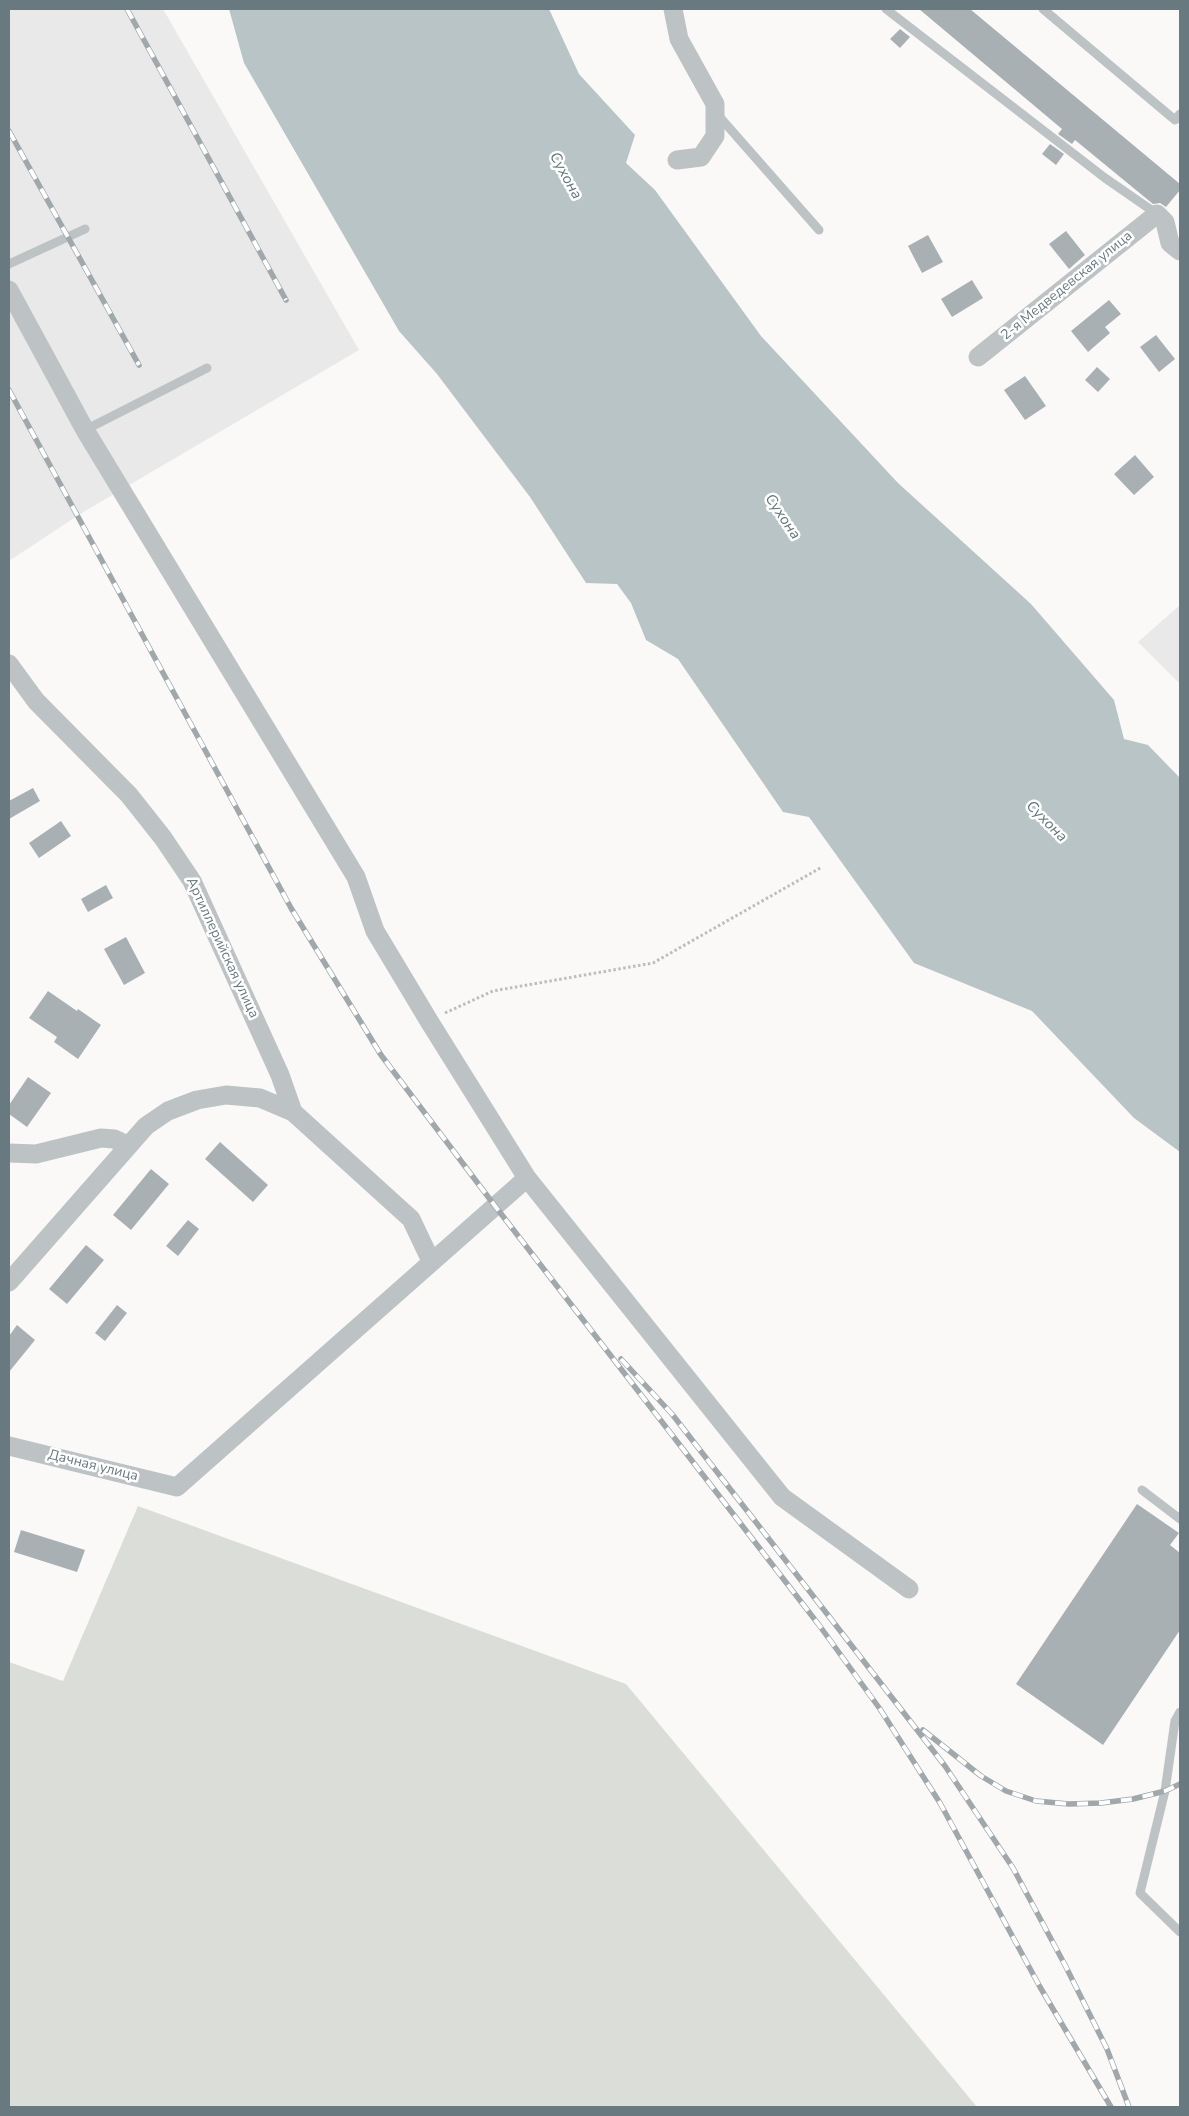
<!DOCTYPE html>
<meta charset="utf-8">
<style>
body{margin:0}
#map{position:relative;width:1189px;height:2116px;overflow:hidden;background:#faf9f8;font-family:"Nunito Sans",sans-serif}
canvas{display:block}
.frame{position:absolute;inset:0;border:10px solid #68797f;pointer-events:none}
</style>
<div id="map">
<canvas width="1189" height="2116"></canvas>
<div class="frame"></div>
</div>
<script>
const g = document.querySelector('canvas').getContext('2d');
g.lineJoin = 'round';
function fillPath(path, color) {
  g.fillStyle = color;
  g.fill(path, 'evenodd');
}
function toPath(rows) {
  const path = new Path2D();
  for (const r of rows) {
    path.moveTo(r[0], r[1]);
    for (let i = 2; i < r.length; i += 2) path.lineTo(r[i], r[i + 1]);
  }
  return path;
}
function stroke(path, color, width, dash) {
  g.strokeStyle = color;
  g.lineWidth = width;
  g.lineCap = dash ? 'butt' : 'round';
  g.setLineDash(dash || []);
  g.stroke(path);
}
function write(font, color, halo, rows, align = 'center') {
  g.font = font + ' "Nunito Sans",sans-serif';
  g.lineWidth = 5;
  g.setLineDash([]);
  g.textBaseline = 'middle';
  g.strokeStyle = halo;
  g.fillStyle = color;
  for (const [text, x, y, turn = 0] of rows) {
    g.save();
    g.translate(x, y);
    g.rotate((+turn || 0) * Math.PI / 180);
    g.textAlign = isNaN(turn) ? turn : align;
    if (halo) g.strokeText(text, 0, 0);
    g.fillText(text, 0, 0);
    g.restore();
  }
}
fillPath(toPath([
 [9,9,163,9,359,350,80,514,9,561],
 [1180,605,1180,684,1138,642]
]), '#e8e9e8');
fillPath(toPath([
 [138,1506,626,1684,977,2107,9,2107,9,1662,63,1681]
]), '#dbded8');
fillPath(toPath([
 [229,9,549,9,579,74,635,135,626,163,655,190,761,336,898,483,1031,604,1114,700,1124,739,1148,745,1180,778,1180,1152,1134,1118,1032,1011,914,963,809,817,783,812,678,659,646,640,631,603,617,584,586,583,530,497,437,374,399,331,244,63]
]), '#b8c4c6');
fillPath(toPath([
 [919,9,970,9,1180,184,1180,190,1166,207,1160,203,1153,204,1075,140,1072,144,1058,134,1062,129],
 [900,29,910,37,900,48,890,39],
 [1050,144,1064,154,1056,165,1042,154],
 [1066,231,1085,255,1069,269,1049,244],
 [928,235,943,262,922,273,908,246],
 [972,280,983,298,952,317,941,299],
 [1109,300,1121,314,1105,327,1110,333,1088,352,1071,331],
 [1156,335,1175,359,1159,372,1140,347],
 [1097,367,1110,379,1098,392,1085,380],
 [1025,376,1046,406,1025,420,1004,390],
 [1135,455,1154,477,1134,495,1114,474],
 [33,788,40,801,9,819,9,801],
 [61,821,71,836,39,858,29,843],
 [106,885,113,898,88,912,81,899],
 [126,937,145,973,124,985,104,949],
 [48,991,77,1011,78,1009,101,1025,78,1059,54,1042,57,1037,29,1018],
 [28,1077,51,1093,27,1127,9,1114,9,1105],
 [220,1142,268,1185,253,1202,205,1159],
 [151,1169,169,1184,131,1230,113,1215],
 [188,1220,199,1229,178,1256,166,1246],
 [86,1245,104,1260,67,1304,49,1289],
 [117,1305,127,1313,105,1341,95,1333],
 [17,1325,35,1340,9,1372,9,1336],
 [1137,1504,1179,1533,1170,1545,1180,1553,1180,1630,1103,1745,1016,1684],
 [21,1530,85,1550,77,1572,14,1552]
]), '#a8b0b4');
stroke(toPath([
 [445,1013,493,991,653,963,822,867]
]), '#babec0', 3, [2.5, 2.5]);
stroke(toPath([
 [886,9,1105,178,1157,214],
 [1043,9,1175,120,1180,114],
 [717,114,819,230],
 [9,264,85,229],
 [85,430,207,368],
 [1142,1490,1180,1519],
 [1180,1712,1175,1721,1165,1791,1140,1893,1180,1932]
]), '#bdc3c5', 9);
stroke(toPath([
 [673,9,679,39,715,104,715,136,701,157,677,160],
 [9,290,85,430,356,877,375,931,429,1021,527,1178,177,1487,9,1446],
 [978,357,1157,214,1165,222,1170,243,1180,251],
 [9,664,36,701,129,795,163,838,192,881,280,1075,293,1112],
 [9,1153,36,1154,101,1138,114,1139,127,1145],
 [527,1178,782,1497,909,1589],
 [9,1282,146,1126,168,1111,197,1100,226,1095,260,1098,293,1112,411,1219,431,1261]
]), '#bdc3c5', 19);
const rail = toPath([
 [127,9,286,300],
 [9,131,139,365],
 [9,390,291,908,381,1055,495,1206,819,1625,880,1709,940,1803,1040,1987,1111,2107],
 [621,1359,672,1414,945,1766,1013,1868,1065,1965,1107,2049,1129,2107],
 [923,1730,981,1776,1006,1791,1036,1801,1069,1804,1101,1803,1133,1799,1165,1791,1180,1784]
]);
stroke(rail, '#a0a8ab', 5.5);
stroke(rail, '#fff', 4, [11]);
write('14px', '#68797f', '#fff', [
 ["2-я Медведевская улица",1067,286,-39],
 ["Артиллерийская улица",222,948,65],
 ["Дачная улица",93,1466,14]
]);
write('italic 15px', '#637678', '#fff', [
 ["Сухона",565,176,61],
 ["Сухона",782,517,56],
 ["Сухона",1046,822,45]
]);
</script>
